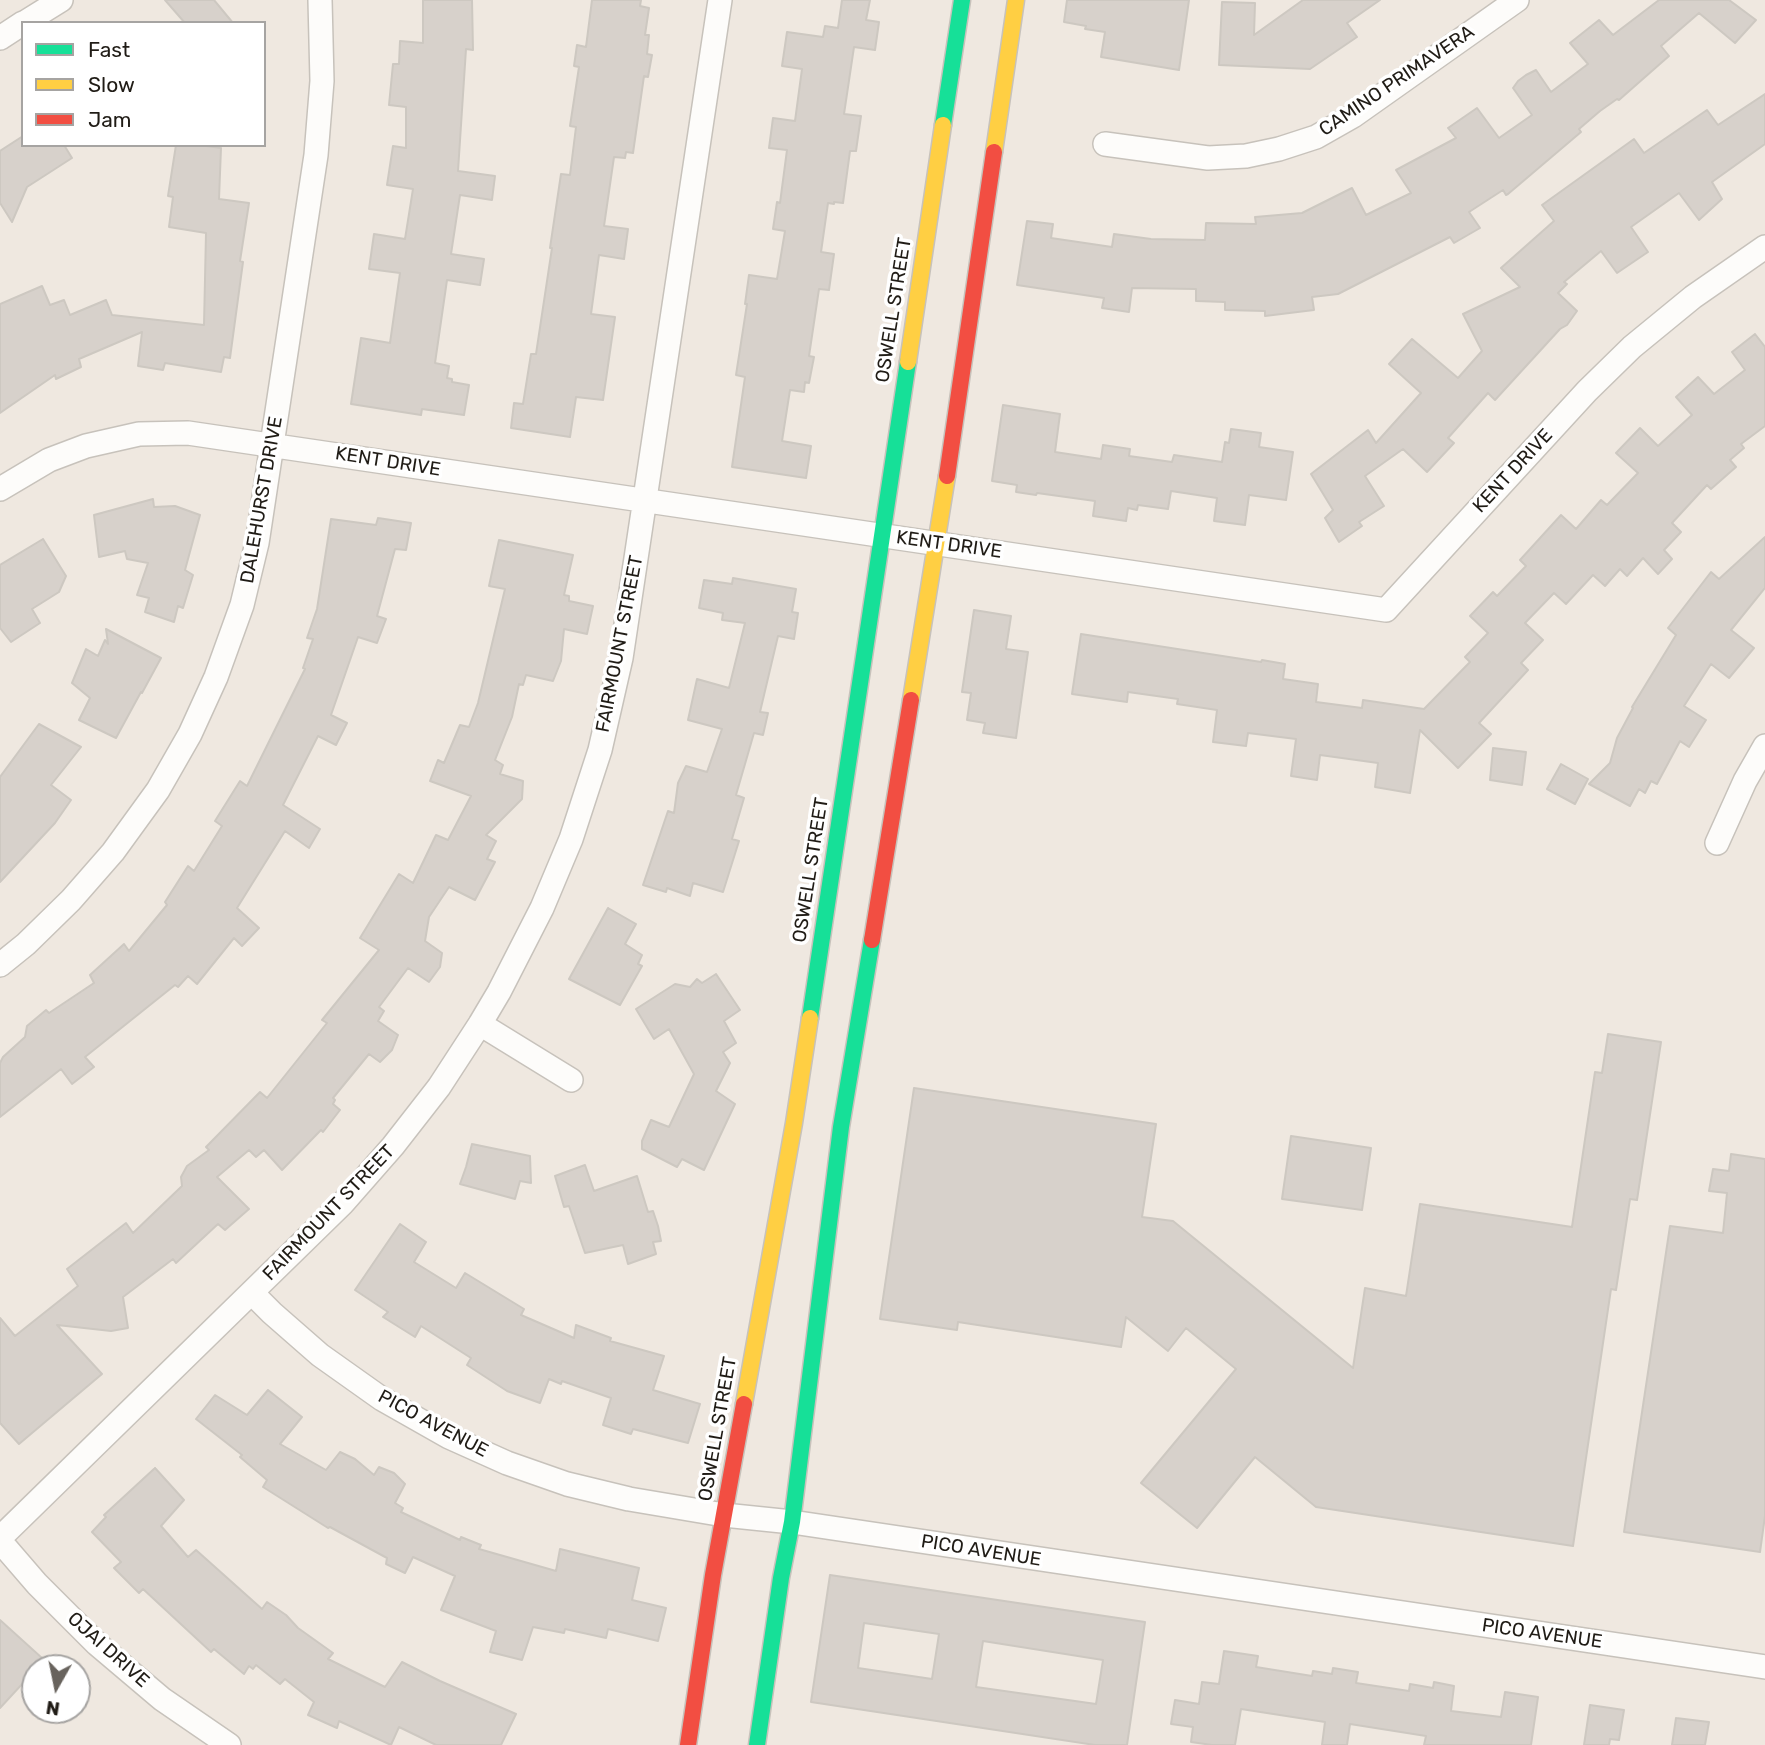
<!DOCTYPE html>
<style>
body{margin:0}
#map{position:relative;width:1765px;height:1745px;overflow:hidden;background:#efe8e0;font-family:Rubik,sans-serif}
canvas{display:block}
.legend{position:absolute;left:21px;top:21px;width:245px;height:126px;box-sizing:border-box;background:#fff;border:2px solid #a6a4a2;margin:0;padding:9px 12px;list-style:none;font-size:21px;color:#201c16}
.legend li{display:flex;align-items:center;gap:14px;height:35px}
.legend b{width:35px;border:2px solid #a6a4a2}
.north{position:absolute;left:21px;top:1654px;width:70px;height:70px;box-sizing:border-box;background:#fff;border:2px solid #a6a4a2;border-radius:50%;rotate:189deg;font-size:19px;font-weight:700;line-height:28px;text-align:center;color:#201c16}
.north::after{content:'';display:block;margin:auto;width:24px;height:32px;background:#68635d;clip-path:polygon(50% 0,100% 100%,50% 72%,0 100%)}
</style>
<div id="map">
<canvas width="1765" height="1745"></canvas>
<ul class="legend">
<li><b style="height:9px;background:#16e098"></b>Fast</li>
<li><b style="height:9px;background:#ffcf43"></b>Slow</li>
<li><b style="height:9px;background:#f24e42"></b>Jam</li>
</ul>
<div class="north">N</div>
</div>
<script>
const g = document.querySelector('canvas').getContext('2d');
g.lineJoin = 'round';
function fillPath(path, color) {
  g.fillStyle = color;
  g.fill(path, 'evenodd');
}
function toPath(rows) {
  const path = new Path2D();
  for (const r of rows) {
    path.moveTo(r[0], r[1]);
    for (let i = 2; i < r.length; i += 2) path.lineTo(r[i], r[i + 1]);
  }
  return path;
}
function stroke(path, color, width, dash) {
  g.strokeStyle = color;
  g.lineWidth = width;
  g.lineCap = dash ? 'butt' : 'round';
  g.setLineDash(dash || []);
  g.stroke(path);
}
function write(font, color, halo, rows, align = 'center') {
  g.font = font + ' Rubik,sans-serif';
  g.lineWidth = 7;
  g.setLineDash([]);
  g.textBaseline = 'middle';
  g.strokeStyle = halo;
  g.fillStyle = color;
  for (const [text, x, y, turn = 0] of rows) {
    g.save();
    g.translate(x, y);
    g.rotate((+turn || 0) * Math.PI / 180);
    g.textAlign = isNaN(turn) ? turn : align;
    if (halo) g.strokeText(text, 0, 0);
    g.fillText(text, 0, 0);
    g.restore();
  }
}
const building = toPath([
 [165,0,214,0,233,23,185,23,165,0],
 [423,0,472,0,473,50,466,49,458,171,495,176,492,200,460,195,451,254,484,259,480,285,447,280,435,363,449,366,447,378,452,379,452,382,469,385,464,415,422,409,421,415,351,404,361,338,390,343,400,273,369,269,374,234,405,239,413,189,387,185,393,146,406,148,406,107,389,105,393,64,399,64,400,41,423,43,423,0],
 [592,0,641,0,640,6,649,8,645,35,649,35,647,54,652,55,648,77,644,76,633,153,626,152,625,158,614,157,604,226,628,229,624,259,599,255,591,314,615,317,603,400,576,397,570,437,511,428,514,403,523,404,531,354,536,354,552,248,550,248,561,174,570,175,576,127,570,126,579,67,574,66,577,45,586,47,592,0],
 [842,0,870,0,866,20,879,22,875,50,854,47,844,114,861,116,856,151,850,151,843,203,834,202,834,204,828,203,821,252,834,254,829,290,819,289,809,356,814,357,809,383,805,382,804,392,790,390,782,441,811,446,806,478,732,467,745,377,736,375,747,304,745,304,749,275,777,279,785,231,773,229,777,202,780,203,787,150,769,148,773,118,795,121,802,69,782,66,787,32,823,37,825,26,838,28,842,0],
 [1067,0,1189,0,1179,70,1101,57,1105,32,1085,29,1086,26,1064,22,1067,0],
 [1303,0,1380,0,1347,23,1357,37,1310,69,1219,65,1222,2,1255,3,1254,35,1303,0],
 [1659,0,1729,0,1756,20,1735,43,1699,13,1661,46,1669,56,1636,85,1619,100,1617,99,1600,111,1579,129,1581,132,1508,194,1506,195,1503,190,1469,212,1480,228,1454,243,1450,237,1338,294,1312,297,1314,310,1265,316,1265,311,1225,310,1225,302,1196,301,1196,289,1132,288,1129,312,1102,308,1104,298,1017,285,1027,221,1053,224,1051,238,1112,247,1114,234,1151,239,1205,240,1206,223,1256,224,1255,217,1302,213,1352,188,1366,215,1411,193,1396,170,1456,138,1448,128,1477,108,1499,138,1532,115,1513,88,1518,81,1526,75,1536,70,1551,92,1588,64,1570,43,1599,20,1613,35,1659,0],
 [1765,94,1765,144,1712,182,1722,199,1699,220,1679,193,1631,227,1648,252,1617,273,1601,251,1564,282,1567,284,1558,293,1577,311,1567,325,1560,329,1495,400,1488,393,1448,438,1454,443,1427,472,1403,449,1365,476,1384,506,1359,522,1362,526,1339,542,1325,518,1333,510,1311,474,1368,430,1376,443,1421,393,1389,364,1412,339,1458,378,1482,351,1463,314,1520,287,1501,268,1554,221,1542,205,1634,139,1644,153,1707,110,1718,125,1765,94],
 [23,136,23,145,64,145,72,158,27,187,12,222,0,203,0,151,23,136],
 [176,145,199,145,221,148,219,199,249,203,240,261,243,262,230,358,224,357,221,372,165,363,163,370,138,366,142,332,79,359,81,367,56,379,55,375,0,413,0,304,42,286,50,305,64,300,70,315,106,300,112,315,204,325,206,233,169,227,173,197,168,196,176,145],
 [1755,334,1765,347,1765,426,1741,444,1744,448,1730,460,1736,467,1711,489,1707,485,1672,523,1681,532,1664,550,1672,559,1658,574,1643,558,1627,576,1620,569,1605,586,1593,575,1566,604,1554,593,1525,623,1543,640,1521,663,1528,670,1479,723,1491,734,1458,768,1420,730,1410,793,1375,787,1378,763,1320,755,1317,780,1291,776,1296,739,1248,733,1246,746,1213,742,1217,710,1177,704,1178,699,1128,692,1127,702,1072,694,1081,634,1261,662,1262,660,1285,664,1283,679,1318,684,1316,702,1362,708,1363,700,1424,709,1470,662,1465,657,1488,633,1470,616,1493,592,1497,596,1526,566,1520,560,1561,515,1576,529,1601,500,1607,505,1638,473,1616,453,1640,428,1658,446,1692,415,1676,397,1698,377,1714,394,1745,370,1732,352,1755,334],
 [1003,405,1060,414,1055,452,1101,459,1103,445,1130,449,1129,456,1172,462,1174,455,1222,462,1225,442,1229,443,1231,429,1261,433,1259,447,1293,452,1286,500,1249,495,1245,525,1214,521,1217,498,1171,491,1168,509,1138,505,1137,510,1128,508,1126,521,1093,516,1095,501,1037,493,1036,495,1016,492,1017,485,992,481,1003,405],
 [153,499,154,507,175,506,200,515,185,570,193,575,183,608,178,606,174,622,145,612,149,598,137,595,148,563,127,559,125,551,99,557,94,515,153,499],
 [378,518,411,523,406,550,395,549,377,616,386,619,377,643,358,637,331,715,347,723,336,745,318,736,283,805,320,829,309,848,285,831,237,908,259,928,242,946,234,938,197,984,188,976,178,987,175,985,85,1057,94,1067,72,1084,61,1069,0,1117,0,1063,3,1057,25,1037,27,1026,46,1010,49,1013,94,983,90,975,124,944,129,951,167,905,165,902,188,866,194,871,222,826,215,821,240,781,247,786,305,669,303,668,313,639,307,638,317,609,331,519,376,525,378,518],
 [1765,537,1765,588,1731,630,1754,648,1729,678,1711,664,1684,706,1706,720,1689,747,1680,741,1657,784,1651,781,1645,793,1639,789,1630,806,1589,784,1610,763,1617,738,1633,708,1632,707,1676,635,1668,628,1711,572,1719,579,1765,537],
 [43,539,66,576,59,592,32,609,40,623,11,642,0,628,0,565,43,539],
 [499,540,573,555,564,595,569,596,569,601,593,606,587,634,564,629,561,661,553,681,526,675,523,685,519,684,512,717,495,760,503,765,500,774,523,781,522,799,486,835,496,841,487,859,495,862,475,900,449,887,429,917,425,941,442,953,440,967,429,982,408,968,379,1007,384,1011,378,1021,398,1035,392,1050,380,1062,369,1054,333,1098,335,1100,333,1104,340,1110,323,1132,321,1130,282,1170,264,1150,256,1157,249,1150,217,1177,249,1209,225,1230,218,1224,176,1263,173,1259,123,1297,128,1328,111,1331,57,1325,102,1374,19,1444,0,1423,0,1318,15,1336,78,1286,67,1269,126,1223,133,1233,182,1186,181,1177,187,1166,209,1150,206,1147,260,1092,267,1098,327,1023,322,1020,379,950,360,938,399,874,413,883,436,835,448,840,471,796,430,781,438,760,444,763,460,725,469,727,478,703,505,589,489,586,499,540],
 [733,578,796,589,792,612,798,613,794,639,778,636,760,712,768,713,763,735,754,733,736,795,744,798,732,839,739,841,723,892,693,883,690,896,667,888,666,892,643,885,668,811,674,813,678,783,686,766,707,772,722,729,688,720,697,679,729,688,745,623,722,620,723,613,699,608,704,580,732,584,733,578],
 [974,610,1011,616,1006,649,1028,652,1016,738,983,733,985,723,967,720,971,693,962,692,974,610],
 [106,629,161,658,142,693,141,692,116,738,79,720,90,698,72,683,86,649,98,656,105,640,108,644,106,629],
 [39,724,81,747,51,785,71,800,55,823,0,882,0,777,39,724],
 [1493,748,1526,752,1522,785,1490,780,1493,748],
 [1561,764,1588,779,1575,804,1547,789,1561,764],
 [608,908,636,924,625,944,642,955,638,964,642,966,620,1005,569,979,608,908],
 [716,974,740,1010,724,1021,736,1043,723,1052,730,1063,716,1091,735,1104,704,1170,682,1159,677,1167,642,1149,642,1141,651,1120,669,1127,694,1074,669,1029,654,1039,636,1009,675,984,690,987,697,979,702,983,716,974],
 [1608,1034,1661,1042,1637,1200,1630,1199,1616,1290,1611,1289,1573,1546,1316,1507,1255,1457,1197,1528,1141,1483,1236,1369,1186,1328,1168,1351,1126,1317,1121,1347,958,1322,957,1330,880,1319,914,1088,1156,1124,1142,1217,1173,1221,1353,1368,1365,1288,1406,1296,1420,1204,1572,1227,1595,1072,1602,1073,1608,1034],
 [1291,1136,1371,1148,1362,1210,1282,1199,1291,1136],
 [472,1144,530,1156,531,1183,520,1181,515,1199,460,1184,466,1167,472,1144],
 [1731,1154,1765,1159,1765,1516,1760,1552,1624,1532,1670,1226,1723,1233,1727,1193,1709,1191,1713,1169,1729,1171,1731,1154],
 [585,1165,594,1191,637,1176,648,1212,653,1211,658,1226,661,1241,653,1242,656,1254,628,1264,623,1245,585,1253,569,1206,564,1207,555,1176,585,1165],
 [400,1224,426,1242,414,1262,456,1288,465,1273,524,1309,521,1315,574,1338,576,1325,611,1338,610,1341,664,1356,653,1390,700,1404,688,1443,633,1429,631,1434,603,1425,611,1398,562,1381,561,1384,549,1379,540,1403,507,1391,467,1365,471,1358,421,1326,415,1337,383,1317,388,1312,355,1290,400,1224],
 [268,1390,302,1417,280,1444,326,1470,340,1452,355,1459,374,1475,379,1467,394,1473,405,1484,395,1503,403,1508,401,1512,460,1540,461,1537,481,1545,479,1549,556,1571,560,1549,639,1568,632,1600,666,1608,658,1641,608,1629,606,1638,565,1629,564,1633,533,1627,522,1660,490,1652,496,1631,441,1610,455,1576,413,1557,405,1573,386,1564,387,1558,330,1527,328,1528,263,1487,267,1480,240,1457,242,1455,196,1419,215,1395,247,1415,268,1390],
 [155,1468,184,1500,161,1526,188,1557,196,1550,262,1609,267,1602,286,1615,298,1628,333,1653,328,1659,385,1687,402,1662,440,1681,516,1714,501,1745,436,1745,399,1727,391,1745,339,1721,337,1728,308,1715,314,1702,285,1679,280,1684,256,1665,253,1669,249,1666,244,1674,214,1649,211,1652,143,1589,139,1593,114,1568,121,1562,92,1532,106,1517,104,1515,155,1468],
 [830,1575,1145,1622,1127,1745,1095,1745,811,1702,830,1575],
 [864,1623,939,1634,932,1679,858,1668,864,1623],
 [983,1641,1103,1660,1096,1704,976,1687,983,1641],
 [0,1620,53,1668,35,1668,35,1670,0,1708,0,1620],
 [1224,1651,1258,1656,1256,1667,1312,1676,1313,1671,1332,1674,1333,1668,1358,1672,1356,1683,1409,1691,1410,1684,1433,1688,1434,1682,1454,1686,1451,1711,1501,1717,1505,1692,1538,1697,1531,1745,1424,1745,1426,1736,1350,1724,1347,1745,1322,1745,1325,1722,1241,1709,1235,1745,1212,1745,1191,1742,1193,1727,1171,1724,1175,1700,1199,1704,1202,1682,1219,1684,1224,1651],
 [1590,1705,1624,1710,1619,1740,1610,1739,1609,1745,1584,1745,1590,1705],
 [1676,1718,1709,1722,1705,1745,1672,1745,1676,1718]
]);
fillPath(building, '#d7d1cb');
stroke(building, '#cdc8c1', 2);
const street = toPath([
 [24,23,61,0],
 [0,38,23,23],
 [1105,144,1208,158,1246,156,1279,149,1316,137,1353,116,1517,0],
 [0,489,49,460,86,446,139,434,188,433,1386,610,1587,391,1632,347,1693,297,1765,247],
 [1717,843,1745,781,1765,746],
 [0,965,26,944,71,900,113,852,158,790,190,734,216,677,242,605,257,543,316,155,322,81,320,0],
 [480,1024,571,1080],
 [252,1293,272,1313,320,1355,382,1399,449,1437,507,1463,567,1484,629,1499,724,1515,792,1522,1765,1667],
 [0,1538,343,1203,393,1146,439,1087,480,1024,499,992,542,908,571,839,600,750,621,658,720,0],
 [0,1541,37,1584,97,1644,162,1699,229,1745]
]);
const fast = toPath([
 [943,125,962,0],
 [810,1018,908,362],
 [757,1745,781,1578,792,1522,841,1127,872,940]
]);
const slow = toPath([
 [994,152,1016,0],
 [908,362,943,125],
 [911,700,947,476],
 [744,1404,794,1123,810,1018]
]);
const jam = toPath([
 [947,476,994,152],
 [872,940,911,700],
 [688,1745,713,1575,744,1404]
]);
stroke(street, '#c7c2bb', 26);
stroke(fast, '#c7c2bb', 19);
stroke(slow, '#c7c2bb', 19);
stroke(jam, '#c7c2bb', 19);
stroke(street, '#fdfcfa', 23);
stroke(fast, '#16e098', 16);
stroke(slow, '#ffcf43', 16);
stroke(jam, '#f24e42', 16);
write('19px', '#201c16', '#fff', [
 ["CAMINO PRIMAVERA",1397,81,-34],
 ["OSWELL STREET",894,310,-81],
 ["KENT DRIVE",388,462,9],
 ["KENT DRIVE",1513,471,-47],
 ["DALEHURST DRIVE",262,500,-80],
 ["KENT DRIVE",949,545,8],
 ["FAIRMOUNT STREET",620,644,-79],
 ["OSWELL STREET",811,870,-81],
 ["FAIRMOUNT STREET",329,1213,-46],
 ["PICO AVENUE",433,1424,28],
 ["OSWELL STREET",718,1429,-80],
 ["PICO AVENUE",981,1551,9],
 ["PICO AVENUE",1542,1634,8],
 ["OJAI DRIVE",108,1650,42]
]);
</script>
